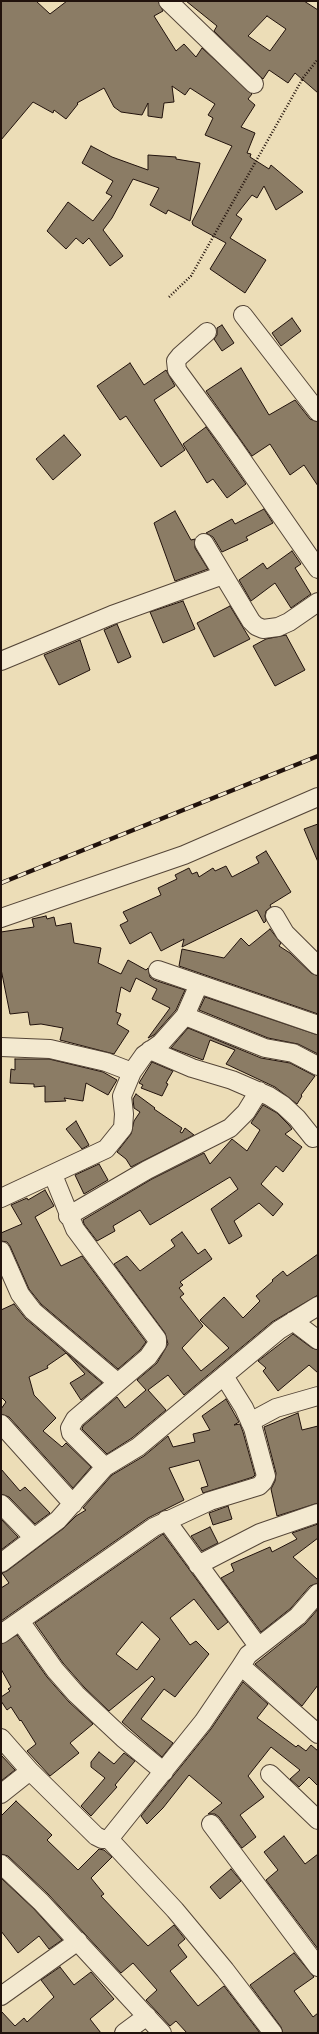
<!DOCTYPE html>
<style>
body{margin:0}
#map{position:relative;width:319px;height:2034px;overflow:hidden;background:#ecddb7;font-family:"EB Garamond",serif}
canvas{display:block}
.frame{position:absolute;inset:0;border:2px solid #21120c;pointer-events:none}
</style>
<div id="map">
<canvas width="319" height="2034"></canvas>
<div class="frame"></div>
</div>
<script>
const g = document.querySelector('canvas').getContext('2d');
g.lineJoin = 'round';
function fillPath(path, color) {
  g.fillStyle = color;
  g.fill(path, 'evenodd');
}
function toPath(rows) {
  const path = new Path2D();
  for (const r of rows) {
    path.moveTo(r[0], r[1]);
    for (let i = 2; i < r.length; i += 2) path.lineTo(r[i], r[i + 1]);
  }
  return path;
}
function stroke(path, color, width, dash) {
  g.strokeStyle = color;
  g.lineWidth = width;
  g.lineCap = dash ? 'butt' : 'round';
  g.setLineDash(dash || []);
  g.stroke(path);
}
const building = toPath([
 [1,1,36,1,50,14,67,1,158,1,163,11,154,16,176,51,184,44,196,57,202,48,252,94,248,99,255,105,241,127,255,133,247,153,251,154,250,157,269,169,271,165,303,192,276,210,264,186,257,198,252,195,236,215,242,219,230,238,266,260,245,293,210,269,226,243,193,225,192,222,232,146,205,135,213,118,208,115,215,104,190,88,185,95,172,86,174,102,164,103,162,118,148,116,148,103,142,115,121,112,114,107,104,88,77,103,78,104,66,119,54,110,53,113,33,102,1,140,1,1],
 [186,1,304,1,318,10,318,93,295,73,288,83,269,70,263,79,214,31,217,26,186,1],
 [267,16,286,29,270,51,248,36,267,16],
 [91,146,112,157,148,170,148,155,176,157,176,159,200,163,190,221,168,210,166,214,150,205,159,188,133,179,112,218,103,230,123,256,110,266,89,238,83,244,76,238,66,249,47,231,68,202,93,221,112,196,106,193,113,181,82,163,91,146],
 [292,318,301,331,281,346,272,333,292,318],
 [222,325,234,343,222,351,214,339,217,335,217,328,222,325],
 [130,363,144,385,166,370,175,386,154,400,185,450,161,467,126,416,120,420,97,386,130,363],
 [241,368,269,415,295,400,310,419,318,422,318,486,304,465,290,475,270,444,252,456,206,391,241,368],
 [206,427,246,484,227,498,213,479,207,483,183,444,206,427],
 [64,435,81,455,53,480,36,459,64,435],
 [264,509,273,523,246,537,248,540,222,552,213,537,206,533,232,519,235,524,264,509],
 [175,511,191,540,195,539,195,548,208,569,175,581,154,523,175,511],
 [292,551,301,564,295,568,311,594,291,608,275,583,251,601,239,580,263,563,267,569,292,551],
 [183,601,195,629,163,643,150,612,183,601],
 [230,606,250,639,214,657,197,623,230,606],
 [117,624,131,657,118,663,104,630,117,624],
 [286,635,305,670,275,686,253,646,266,639,286,635],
 [80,640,90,670,59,685,44,655,80,640],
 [318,824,318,862,304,829,318,824],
 [266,851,291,892,270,905,271,907,266,911,265,916,266,921,264,923,257,910,182,947,184,939,161,951,151,932,130,944,120,925,128,921,123,912,161,895,158,888,177,879,175,875,189,868,192,874,197,872,199,877,213,868,215,871,226,866,232,877,259,863,256,857,266,851],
 [46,916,47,919,54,917,56,926,71,923,74,943,101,948,98,963,121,974,128,960,146,970,148,968,150,977,154,980,185,990,176,1010,154,1035,148,1038,170,1008,152,999,157,989,136,978,130,992,121,987,116,1012,121,1014,117,1024,129,1031,114,1054,60,1040,63,1028,41,1024,30,1025,28,1012,10,1014,1,969,1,932,34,927,32,919,46,916],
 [270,929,281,943,279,946,290,953,311,973,318,976,318,1014,179,966,182,949,224,958,241,938,249,946,270,929],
 [205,997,318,1035,318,1054,298,1044,268,1038,199,1010,205,997],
 [188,1028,261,1058,290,1063,315,1076,301,1095,302,1096,297,1104,275,1087,226,1064,235,1050,210,1040,203,1060,171,1048,188,1028],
 [15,1059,49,1059,103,1072,117,1080,108,1095,86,1083,83,1101,64,1098,66,1101,45,1102,45,1086,34,1087,34,1084,10,1083,11,1069,15,1070,15,1059],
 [152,1062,173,1071,166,1083,168,1084,162,1096,141,1088,143,1085,139,1083,152,1062],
 [136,1094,155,1108,154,1109,182,1128,180,1132,182,1133,185,1128,194,1135,131,1167,126,1159,117,1152,131,1134,134,1121,140,1112,134,1108,133,1099,136,1094],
 [263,1105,277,1113,289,1125,292,1129,285,1134,302,1147,283,1172,276,1166,261,1184,283,1204,273,1216,259,1203,234,1221,242,1236,229,1244,211,1209,238,1189,230,1177,150,1225,140,1210,113,1226,115,1231,97,1241,84,1224,83,1220,152,1179,204,1153,210,1164,232,1139,247,1151,260,1130,251,1123,263,1105],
 [76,1121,89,1145,82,1149,66,1129,76,1121],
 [99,1164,108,1180,84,1194,75,1175,99,1164],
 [45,1190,54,1206,35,1217,61,1266,82,1256,146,1342,140,1350,118,1369,41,1304,29,1289,10,1246,7,1242,1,1241,1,1233,22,1224,11,1205,27,1198,28,1200,45,1190],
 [182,1232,198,1254,205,1249,212,1259,180,1282,183,1285,179,1288,184,1294,180,1297,203,1326,182,1348,201,1371,229,1348,200,1320,224,1297,243,1318,260,1301,256,1296,273,1281,272,1280,283,1271,287,1276,318,1254,318,1295,272,1322,184,1395,168,1375,148,1390,166,1410,132,1438,107,1454,82,1429,83,1426,117,1397,125,1408,146,1390,137,1380,157,1363,168,1344,165,1333,114,1264,127,1256,140,1271,175,1246,171,1240,182,1232],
 [14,1304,26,1319,102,1383,81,1400,70,1383,85,1374,66,1353,47,1366,48,1368,29,1377,34,1395,56,1418,43,1431,62,1447,66,1443,91,1467,73,1488,9,1417,1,1414,1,1409,6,1402,1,1397,1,1310,14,1304],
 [293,1334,312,1348,318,1350,318,1373,309,1365,278,1391,263,1371,266,1368,258,1361,293,1334],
 [226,1399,239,1422,234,1425,240,1424,243,1432,255,1475,253,1477,203,1493,201,1488,208,1486,199,1460,169,1468,184,1500,148,1518,1,1621,1,1588,9,1583,2,1573,7,1571,64,1528,76,1516,86,1510,83,1508,112,1475,144,1456,168,1436,173,1447,195,1442,193,1434,210,1430,202,1416,226,1399],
 [298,1413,302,1430,318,1426,318,1503,277,1516,271,1489,275,1481,276,1473,264,1427,298,1413],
 [1,1469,20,1491,25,1487,50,1513,35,1524,9,1497,1,1494,1,1469],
 [228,1506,232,1519,213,1525,209,1513,228,1506],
 [1,1519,18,1537,1,1550,1,1519],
 [318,1524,318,1538,293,1557,318,1580,318,1583,310,1586,291,1608,261,1632,221,1578,234,1571,231,1564,270,1547,272,1552,297,1539,292,1533,318,1524],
 [210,1527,218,1543,202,1551,191,1536,210,1527],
 [163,1534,228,1622,218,1630,194,1599,170,1618,190,1645,196,1641,209,1654,175,1697,164,1689,141,1719,173,1743,162,1757,122,1722,155,1679,152,1676,109,1711,84,1687,63,1663,35,1623,163,1534],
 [142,1622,160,1639,137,1670,116,1654,142,1622],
 [318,1609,318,1685,302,1706,255,1664,305,1624,318,1609],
 [17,1635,47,1677,69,1702,93,1724,70,1743,79,1753,50,1776,27,1751,36,1744,21,1720,20,1721,11,1707,7,1710,1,1701,1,1697,10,1691,8,1689,11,1687,1,1669,1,1644,17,1635],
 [243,1682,268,1704,257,1718,296,1747,298,1745,306,1751,311,1745,318,1751,318,1786,309,1777,299,1787,290,1779,300,1770,271,1747,248,1776,264,1797,240,1815,256,1837,242,1848,219,1817,215,1814,208,1814,222,1803,189,1775,163,1808,147,1824,141,1816,211,1729,243,1682],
 [99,1752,114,1764,124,1753,135,1761,115,1785,117,1787,91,1816,81,1806,105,1778,91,1767,91,1762,99,1752],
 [1,1755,15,1770,1,1781,1,1755],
 [16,1801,52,1835,47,1840,78,1870,99,1849,104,1850,112,1857,91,1878,104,1894,101,1896,148,1946,174,1925,185,1939,178,1945,187,1957,170,1971,198,2006,224,1986,260,2033,187,2033,176,2021,170,2026,146,2000,157,1990,133,1963,121,1973,48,1894,8,1856,1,1854,1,1816,16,1801],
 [284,1836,305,1864,318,1854,318,1949,266,1880,278,1870,264,1852,284,1836],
 [231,1869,241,1881,220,1899,210,1887,231,1869],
 [1,1878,34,1909,62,1940,49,1949,39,1936,18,1953,1,1931,1,1878],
 [294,1953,314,1977,294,1991,313,2017,318,2013,318,2033,283,2033,281,2027,250,1985,294,1953],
 [60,1967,74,1985,91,1972,114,1999,90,2019,101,2033,1,2033,1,2011,15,2026,24,2018,27,2022,54,1997,41,1980,60,1967]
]);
fillPath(building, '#8b7c65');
stroke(building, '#21120c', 1);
const minor = toPath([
 [168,1,254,84],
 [243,315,318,412],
 [207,332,180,356,176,361,177,370,229,441,318,569],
 [204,543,251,621,256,626,263,629,278,627,289,622,318,602],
 [1,661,112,615,223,575],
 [275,916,285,933,318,966],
 [1,918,184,855,318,797],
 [158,970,318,1025],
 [185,1016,265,1048,293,1053,318,1066],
 [1,1047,50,1049,106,1062,132,1072],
 [150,1050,192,1068,232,1080,269,1096,283,1105,297,1118,313,1138],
 [53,1175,75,1229,157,1339,157,1344,148,1357,75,1419,70,1428,71,1433,105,1467],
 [1,1198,106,1149,123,1128,124,1114,122,1096,132,1072,144,1055,161,1043,185,1016,199,984],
 [68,1216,147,1170,230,1128,246,1112,259,1091],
 [1,1251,20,1294,33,1311,117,1382],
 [293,1321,318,1340],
 [250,1422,276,1408,318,1396],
 [1,1424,73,1504],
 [1,1504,34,1538],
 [166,1520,258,1646],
 [1,1563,58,1520,105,1467,138,1447,279,1330,318,1306],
 [198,1565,260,1533,318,1513],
 [20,1621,55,1670,76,1694,123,1738,164,1772],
 [1,1634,154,1527,210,1501,259,1486,263,1482,266,1476,253,1428,244,1408,224,1376],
 [241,1666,248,1655,298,1616,318,1593],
 [1,1738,30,1771],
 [270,1774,318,1820],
 [1,1794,30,1771,96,1836,102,1839,109,1839,203,1722,241,1666,318,1734],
 [211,1824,318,1967],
 [109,1839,175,1910,225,1970,273,2033],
 [1,1864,41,1902,162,2033],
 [1,1996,78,1941],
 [124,2033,147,2016]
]);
stroke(minor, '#544537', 20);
stroke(toPath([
 [169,297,191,276,303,78,318,59]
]), '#21120c', 2.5, [1, 2]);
stroke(minor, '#f3e9d0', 18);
const rail = toPath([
 [1,883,318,756]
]);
stroke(rail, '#21120c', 4.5);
stroke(rail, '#f3e9d0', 3, [9]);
</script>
